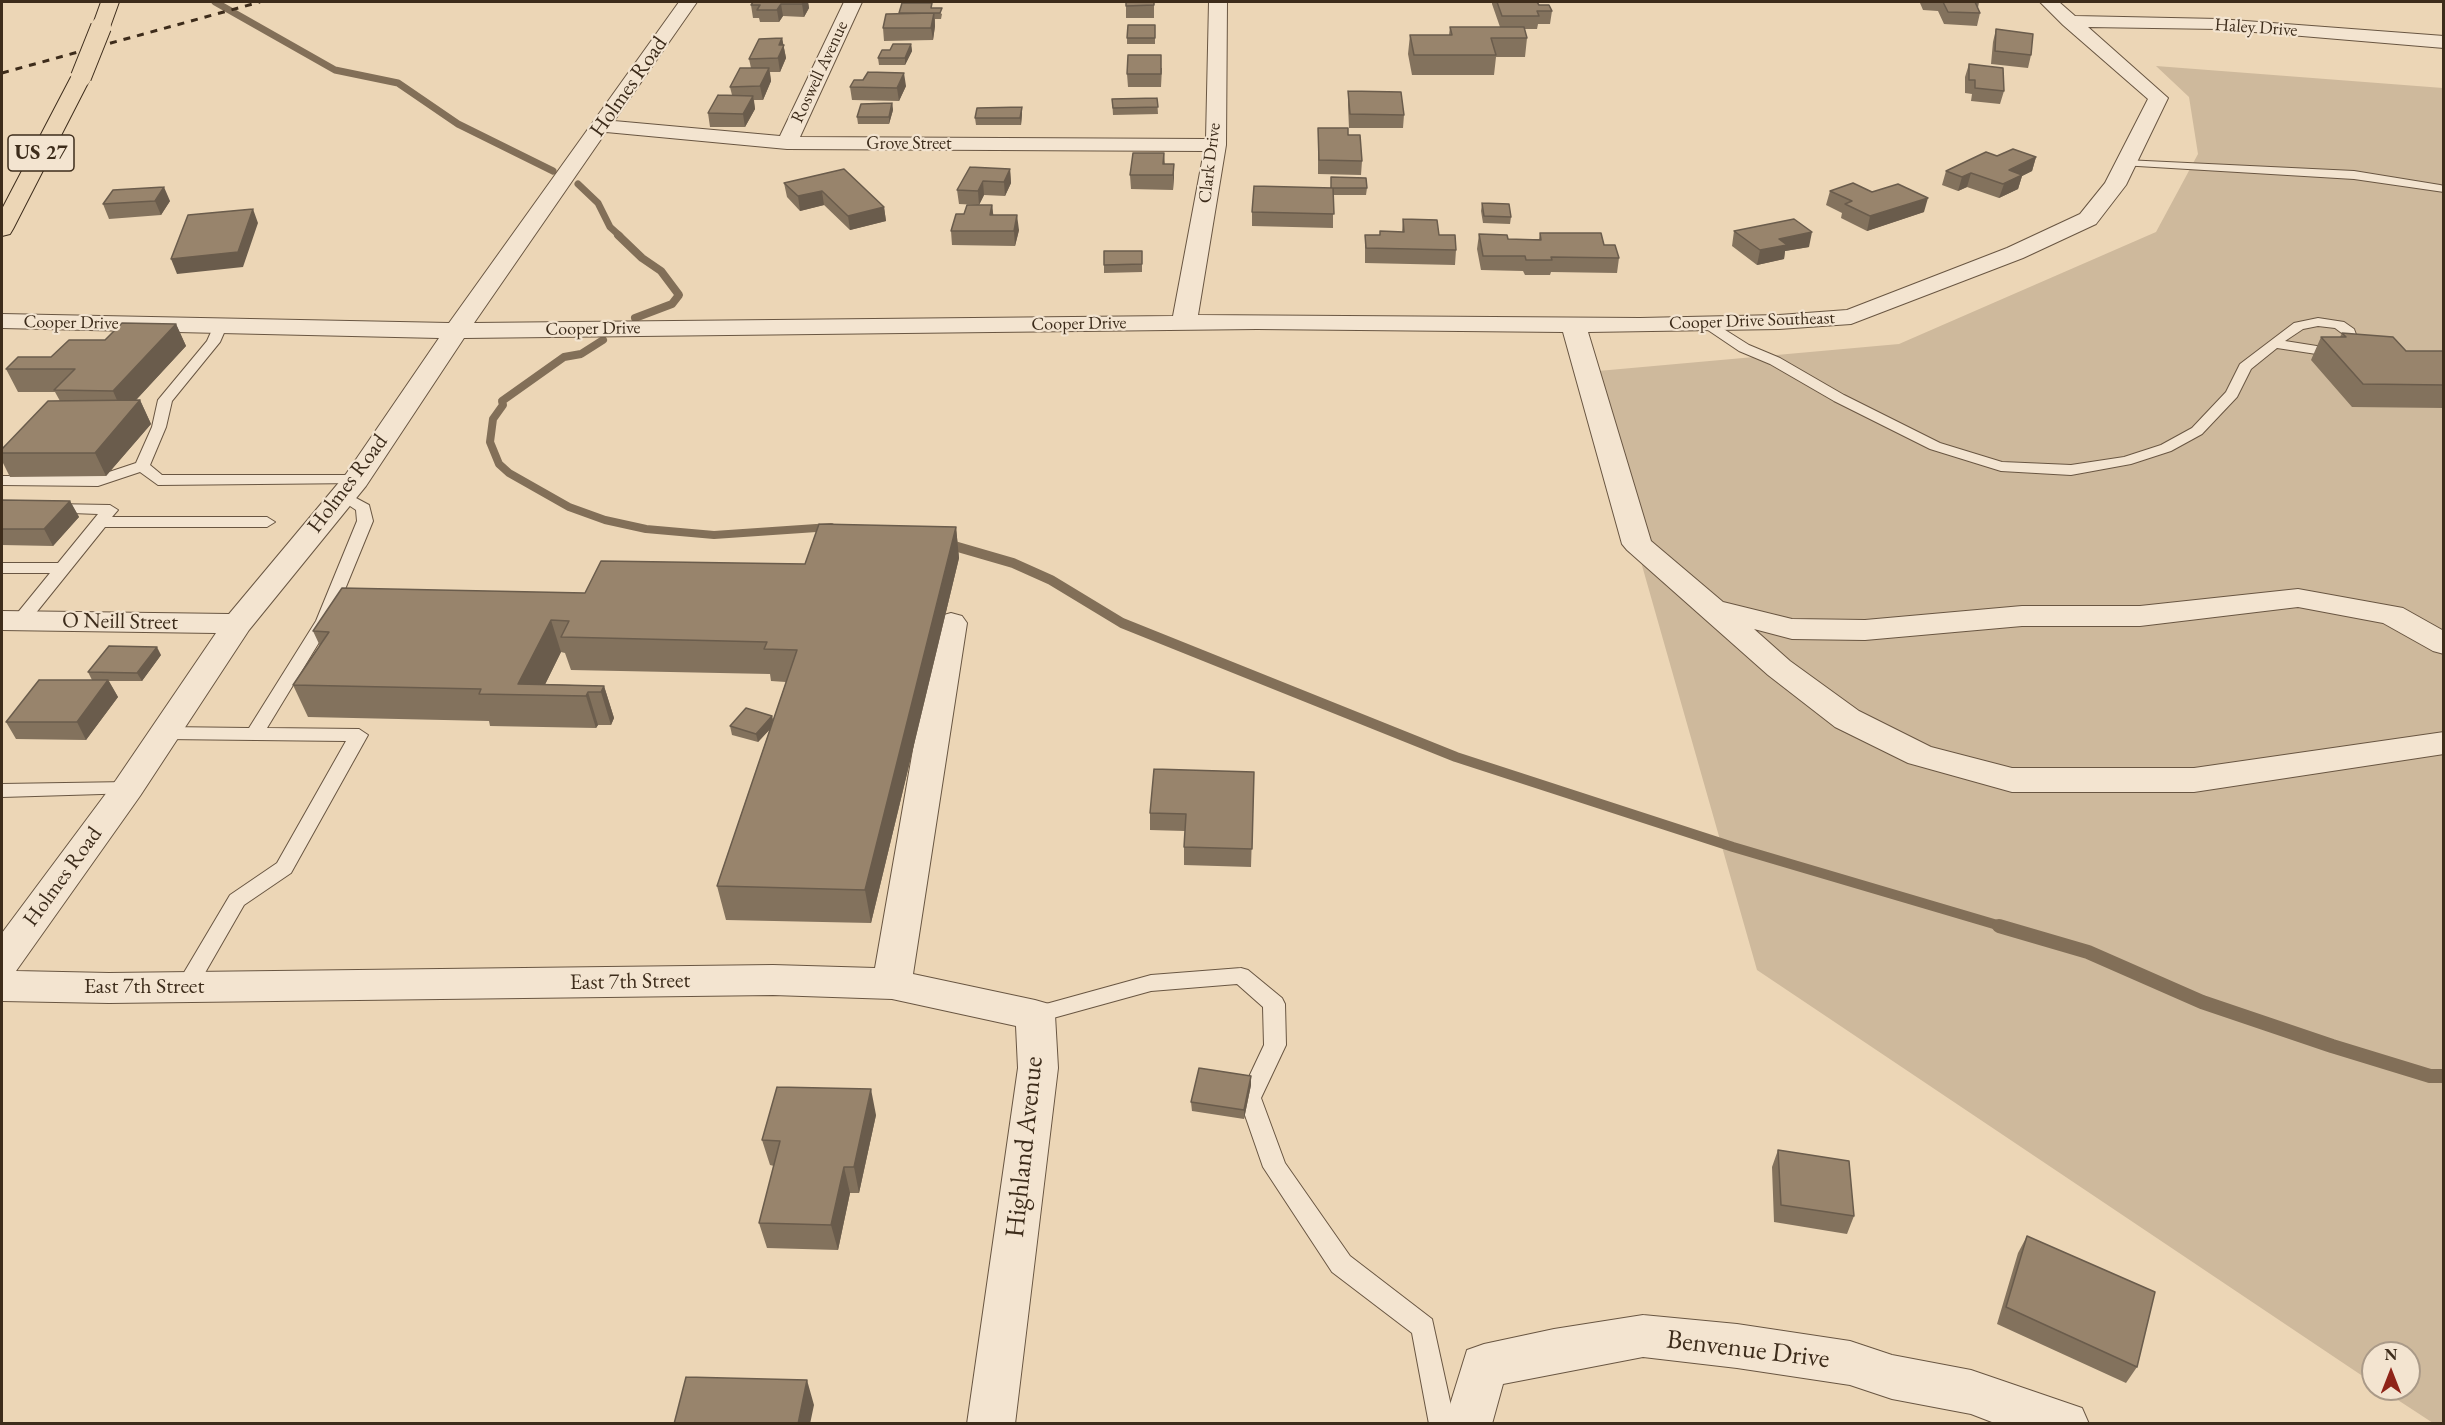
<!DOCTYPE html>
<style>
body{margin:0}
#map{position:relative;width:2445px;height:1425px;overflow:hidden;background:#ecd6b6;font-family:"EB Garamond",serif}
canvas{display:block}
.frame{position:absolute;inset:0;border:3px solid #3d2c1b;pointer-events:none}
.north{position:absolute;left:2361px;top:1341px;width:60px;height:60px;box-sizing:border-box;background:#f3e4d0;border:2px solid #aa9a88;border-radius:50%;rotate:0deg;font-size:16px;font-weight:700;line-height:24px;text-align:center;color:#3d2c1b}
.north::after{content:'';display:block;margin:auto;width:21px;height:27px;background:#8f2418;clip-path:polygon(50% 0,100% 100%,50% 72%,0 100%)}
</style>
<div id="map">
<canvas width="2445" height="1425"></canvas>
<div class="frame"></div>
<div class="north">N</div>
</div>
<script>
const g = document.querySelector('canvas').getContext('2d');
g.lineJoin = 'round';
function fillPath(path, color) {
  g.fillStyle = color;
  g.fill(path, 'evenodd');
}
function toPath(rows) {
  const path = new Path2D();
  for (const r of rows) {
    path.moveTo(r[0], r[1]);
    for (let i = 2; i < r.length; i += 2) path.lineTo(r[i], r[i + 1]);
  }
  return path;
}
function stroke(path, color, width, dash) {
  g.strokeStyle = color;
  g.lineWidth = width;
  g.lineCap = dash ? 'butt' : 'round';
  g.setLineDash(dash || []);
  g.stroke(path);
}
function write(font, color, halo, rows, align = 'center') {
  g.font = font + ' "EB Garamond",serif';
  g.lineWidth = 4.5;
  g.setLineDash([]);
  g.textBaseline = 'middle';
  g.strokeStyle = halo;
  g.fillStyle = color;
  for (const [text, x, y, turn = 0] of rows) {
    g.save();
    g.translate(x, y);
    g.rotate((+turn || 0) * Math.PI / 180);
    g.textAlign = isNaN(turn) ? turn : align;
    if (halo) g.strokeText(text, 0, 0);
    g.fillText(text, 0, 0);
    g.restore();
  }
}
fillPath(toPath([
 [2156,66,2443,88,2443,1423,2433,1423,2381,1389,2409,1389,2409,1353,2373,1353,2373,1383,1757,970,1587,372,1899,344,2156,232,2198,154,2189,97]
]), '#ceb99c');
stroke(toPath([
 [215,2,335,70,398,83,458,124,553,171],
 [578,184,598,203,610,227,620,236]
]), '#826f58', 7);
stroke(toPath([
 [618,235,642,258,661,271,679,295,672,304,635,318],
 [603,340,581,354,564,357,502,401,503,405,493,419,490,442,499,464,509,473,569,507,605,520,646,529,714,535,831,527]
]), '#826f58', 8);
stroke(toPath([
 [944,543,1013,563,1051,580,1122,623,1456,757,1733,847,2004,927]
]), '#826f58', 10);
stroke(toPath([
 [1999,926,2088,952,2202,1002,2332,1046,2430,1076,2444,1076]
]), '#826f58', 14);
const lane = toPath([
 [2125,160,2354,171,2440,185,2444,186,2444,192,2354,179,2121,165,2119,163,2125,160],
 [2318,318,2344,322,2354,329,2358,340,2355,352,2323,355,2277,348,2251,369,2237,397,2202,434,2171,451,2131,464,2071,475,2001,471,1930,449,1834,401,1770,364,1739,351,1699,324,1706,320,1711,321,1749,345,1780,358,1844,395,1940,443,2002,462,2071,465,2124,457,2161,445,2192,428,2226,392,2240,364,2294,323,2318,318],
 [2318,326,2335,328,2343,334,2344,345,2323,347,2285,341,2303,329,2318,326],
 [220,322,227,326,220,342,172,401,166,427,150,465,162,475,356,475,361,477,364,480,361,483,158,485,140,472,98,486,2,485,2,476,97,476,136,463,152,427,158,400,207,341,215,323,220,322],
 [343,491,369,505,373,521,332,621,267,728,359,729,368,735,291,873,244,905,194,992,187,994,180,992,176,986,230,895,277,863,346,741,165,739,156,733,165,727,249,728,316,621,357,521,356,510,335,496,343,491],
 [52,504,110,505,118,510,112,517,267,517,275,522,267,527,105,527,27,624,15,624,13,620,15,616,50,573,2,573,2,563,58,563,98,514,46,512,44,509,46,506,52,504],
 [128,782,135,783,137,788,135,793,2,797,2,784,128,782],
 [1241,968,1248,970,1282,998,1285,1004,1286,1045,1261,1098,1285,1163,1350,1256,1432,1319,1455,1424,1429,1424,1412,1333,1332,1272,1263,1167,1239,1098,1264,1045,1263,1007,1237,984,1151,991,1035,1023,1027,1021,1024,1015,1027,1009,1035,1007,1151,975,1241,968]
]);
const street = toPath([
 [679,2,697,2,614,121,780,136,844,2,862,2,800,137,1206,139,1209,2,1227,2,1226,145,1198,315,1640,318,1779,315,1847,310,2007,248,2080,214,2105,183,2148,99,2063,25,2040,2,2059,2,2075,16,2219,19,2444,36,2444,48,2219,29,2088,27,2168,98,2126,185,2096,224,2023,258,1851,324,1779,329,1588,332,1651,541,1723,602,1792,619,1865,620,2022,606,2140,606,2298,589,2403,608,2444,631,2444,654,2433,651,2383,623,2298,607,2140,626,2022,626,1865,640,1792,639,1754,629,1790,661,1859,711,1931,747,2012,768,2194,768,2444,732,2444,754,2194,792,2012,792,1908,763,1835,727,1768,675,1627,550,1622,544,1563,332,1257,329,464,338,366,486,249,630,140,796,16,971,109,973,773,965,875,968,935,623,940,616,951,613,962,616,967,623,913,974,1035,1000,1049,1004,1055,1015,1058,1068,1015,1424,967,1424,1018,1068,1016,1026,892,999,773,995,109,1003,2,1001,2,933,116,780,216,633,2,630,2,611,229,614,346,474,439,338,2,328,2,314,449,323,679,2],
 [606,132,787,149,1204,151,1173,316,474,323,606,132],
 [1643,1315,1737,1324,1850,1341,1892,1355,1971,1370,2082,1408,2089,1424,1997,1424,1971,1414,1892,1399,1850,1385,1737,1368,1643,1357,1503,1384,1492,1424,1444,1424,1467,1350,1484,1344,1554,1329,1643,1315]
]);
const primary = toPath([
 [101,2,119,2,110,27,101,32,92,27,101,2],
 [81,71,91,77,13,229,10,234,2,236,2,209,71,77,81,71]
]);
stroke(lane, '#695642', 2);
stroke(street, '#695642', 2);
stroke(primary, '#3d2c1b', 2);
fillPath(lane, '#f3e4d0');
fillPath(street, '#f3e4d0');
fillPath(primary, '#ecd6b6');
stroke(toPath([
 [2,73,260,2]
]), '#3d2c1b', 3, [7, 7]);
const primaryBridge = toPath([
 [81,77,101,27]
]);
stroke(primaryBridge, '#3d2c1b', 22, []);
stroke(primaryBridge, '#ecd6b6', 20);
fillPath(toPath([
 [808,2,809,8,804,17,783,16,779,22,760,22,759,18,753,18,751,5],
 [1126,2,1154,2,1154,18,1126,18],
 [1492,2,1537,2,1539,5,1552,11,1550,24,1538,24,1537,29,1524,29,1527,38,1525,57,1496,57,1494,75,1412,75,1408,54,1410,35,1449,35,1450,27,1500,27,1492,4],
 [1921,2,1979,2,1978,8,1980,13,1977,26,1944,24,1938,11,1923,10,1920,3],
 [932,8,942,14,941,19,935,19,935,26,933,40,884,41,883,28,899,14],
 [1155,25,1155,44,1127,44,1127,38],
 [1996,29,2031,55,2028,68,1991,64,1993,42],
 [782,38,786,58,780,72,770,72,771,81,763,100,754,100,755,109,745,127,710,127,708,113,732,95,730,87,751,68,749,59],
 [911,44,912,51,905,65,879,65,878,58,890,50],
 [1969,64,2004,91,2000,104,1971,101,1972,94,1965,93,1965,77],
 [1162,68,1161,87,1128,87,1127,74],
 [906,86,899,101,852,100,850,87],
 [1348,91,1404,115,1403,128,1349,128,1348,105],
 [1157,98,1158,114,1113,115,1112,99],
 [892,103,893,110,889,124,858,124,857,117],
 [1022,114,1021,125,976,125,975,118],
 [1318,128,1348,135,1362,161,1361,175,1318,174],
 [1164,153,1165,164,1174,164,1173,190,1131,189,1130,175],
 [1997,156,2036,157,2032,171,2022,176,2018,189,1999,198,1967,187,1958,191,1942,185,1946,171],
 [844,169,884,207,886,221,850,230,824,205,800,211,787,197,784,183],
 [1010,169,1011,183,1005,196,984,195,979,205,959,204,957,190],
 [1331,177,1367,188,1366,195,1333,195,1333,228,1252,226,1252,212,1331,188],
 [113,190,170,201,161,215,109,219,103,204],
 [1830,191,1872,192,1924,212,1867,231,1841,218,1842,213,1826,205],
 [1482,203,1511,217,1510,224,1483,223,1481,211],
 [992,205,993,215,1019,230,1015,246,952,245,951,231,964,214],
 [1403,219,1439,235,1456,250,1455,265,1365,263,1365,235,1380,235,1380,231,1402,232],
 [1734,231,1809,247,1785,251,1784,259,1757,265,1732,246],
 [1540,233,1604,245,1619,258,1617,273,1551,272,1550,275,1525,275,1523,271,1481,270,1477,249,1479,234,1508,239,1539,239],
 [1104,251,1142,251,1142,272,1104,273],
 [176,324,186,346,136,400,140,400,151,424,106,476,10,477,2,461,2,449,60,401,55,392,18,392,6,369,51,357,105,340],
 [2342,333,2406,351,2444,351,2444,408,2352,407,2311,360,2321,337,2340,337],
 [2,500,70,501,79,517,53,546,2,545],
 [956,527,959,558,871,923,726,920,717,886,770,729,758,742,732,735,730,726,772,716,773,720,786,682,771,681,770,674,571,670,565,653,561,652,545,684,604,686,614,718,611,725,598,725,596,728,490,726,489,721,308,717,293,685,320,646,313,631,585,593,805,564],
 [161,655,142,681,109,681,118,697,86,740,16,739,6,722,92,680,88,672],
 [1254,772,1251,867,1184,865,1184,847,1185,831,1150,830,1150,813],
 [1251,1085,1244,1119,1192,1111,1191,1102],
 [876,1115,859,1193,850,1193,838,1250,767,1248,759,1223,774,1166,770,1165,762,1140],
 [1778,1150,1854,1216,1847,1234,1774,1222,1772,1167],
 [2027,1236,2137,1367,2126,1383,1997,1324,2018,1253]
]), '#83725d');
fillPath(toPath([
 [804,2,808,2,809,8,804,17,802,4],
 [781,4,783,16,779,22,777,10],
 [934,13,935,26,933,40,931,28],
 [782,38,786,58,780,72,778,58,779,45],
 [911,44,912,51,905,65,905,58],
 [769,68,771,81,763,100,760,86],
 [904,73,906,86,899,101,897,88],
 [753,96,755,109,745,127,743,114],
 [892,103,893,110,889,124,889,117],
 [1022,107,1022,114,1021,125,1020,118],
 [2036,157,2032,171,2022,176,2018,189,1999,198,2009,170],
 [1174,164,1174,178,1173,190,1173,175],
 [1010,169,1011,183,1005,196,1004,182],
 [1971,173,1967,187,1958,191,1962,177],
 [983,181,984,195,979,205,978,191],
 [164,187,170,201,161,215,155,201],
 [822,191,824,205,800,211,798,196],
 [1928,198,1924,212,1867,231,1870,216],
 [992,205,994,220,990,215],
 [884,207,886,221,850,230,848,216],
 [253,209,258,223,243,267,177,274,171,259],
 [1017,215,1019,230,1015,246,1014,231],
 [1812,232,1809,247,1785,251,1784,259,1757,265,1760,250,1779,239],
 [176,324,186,346,123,414,113,391],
 [140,400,151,424,106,476,95,453],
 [70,501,79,517,53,546,44,529],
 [956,527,959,558,871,923,865,890],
 [551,620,561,652,540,695,518,684],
 [157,647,161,655,142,681,137,673],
 [108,680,118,697,86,740,77,722],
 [604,686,614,718,611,725,601,692],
 [588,692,598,725,596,728,586,696],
 [772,716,774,725,758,742,756,734],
 [1251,1076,1251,1085,1244,1119,1244,1110],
 [871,1089,876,1115,859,1193,854,1167],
 [844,1167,850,1193,838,1250,831,1225],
 [807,1380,814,1405,810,1424,798,1424]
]), '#6a5c4c');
const building = toPath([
 [753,2,804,2,802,4,781,4,777,10,757,10,760,5,751,5,753,2],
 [1126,2,1154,2,1154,5,1126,6,1126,2],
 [1497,2,1537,2,1539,5,1549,5,1552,11,1537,11,1539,16,1502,16,1497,2],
 [1943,2,1975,2,1980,13,1948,12,1943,2],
 [902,3,932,3,931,8,942,8,940,13,899,13,902,3],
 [934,13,931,28,883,28,886,14,934,13],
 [1128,25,1155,25,1155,38,1127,38,1128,25],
 [1450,27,1524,27,1527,38,1491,38,1496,55,1414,55,1410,35,1452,35,1450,27],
 [1996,29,2033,34,2031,55,1995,51,1996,29],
 [782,38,779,45,784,45,778,58,749,59,759,39,782,38],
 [893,44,911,44,905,58,878,58,882,50,890,50,893,44],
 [1128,55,1161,55,1161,74,1127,74,1128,55],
 [1969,64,2003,68,2004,91,1975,88,1975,80,1969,80,1969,64],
 [740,68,769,68,760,86,730,87,740,68],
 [868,72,904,73,897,88,850,87,854,80,863,80,868,72],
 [1348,91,1401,92,1404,115,1350,114,1348,91],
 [718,95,753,96,743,114,708,113,718,95],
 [1157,98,1158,107,1113,108,1112,99,1157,98],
 [892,103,889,117,857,117,861,104,892,103],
 [1022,107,1020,118,975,118,977,108,1022,107],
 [1318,128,1348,128,1348,135,1360,135,1362,161,1319,160,1318,128],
 [2013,149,2036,157,2009,170,2022,175,2003,184,1971,173,1962,177,1946,171,1986,152,1997,156,2013,149],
 [1133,153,1164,153,1163,164,1174,164,1173,175,1130,175,1133,153],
 [970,167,1010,169,1004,182,983,181,978,191,957,190,970,167],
 [844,169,884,207,848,216,822,191,798,196,784,183,844,169],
 [1331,177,1366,178,1367,188,1331,188,1331,177],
 [1853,183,1872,192,1898,184,1928,198,1870,216,1845,204,1852,201,1830,191,1853,183],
 [1254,186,1333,188,1334,214,1252,212,1254,186],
 [164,187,155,201,103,204,113,190,164,187],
 [1482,203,1509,204,1511,217,1484,216,1482,203],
 [967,205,992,205,990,215,1017,215,1014,231,951,231,956,214,964,214,967,205],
 [253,209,238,252,171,259,188,215,253,209],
 [1403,219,1437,220,1439,235,1455,235,1456,250,1366,248,1365,235,1380,235,1380,231,1404,232,1403,219],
 [1794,219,1812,232,1779,239,1787,245,1760,250,1734,231,1794,219],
 [1540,233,1601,233,1604,245,1615,245,1619,258,1551,257,1552,260,1526,260,1525,256,1483,256,1479,234,1507,235,1508,239,1541,240,1540,233],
 [1104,251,1142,251,1142,264,1104,265,1104,251],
 [122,323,176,324,113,391,54,390,75,369,6,369,18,357,51,357,69,340,105,340,122,323],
 [2342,333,2393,337,2406,351,2444,351,2444,385,2363,384,2321,337,2346,337,2342,333],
 [140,400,95,453,2,453,2,449,48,401,140,400],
 [2,500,70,501,44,529,2,529,2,500],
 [819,524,956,527,865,890,717,886,797,650,764,649,767,642,561,637,569,621,551,620,518,684,604,686,601,692,588,692,586,696,479,694,481,689,293,685,329,632,313,631,342,588,585,593,601,561,805,564,819,524],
 [109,646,157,647,137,673,88,672,109,646],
 [39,680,108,680,77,722,6,722,39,680],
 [746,708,772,716,756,734,730,726,746,708],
 [1154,769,1254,772,1252,849,1184,847,1186,814,1150,813,1154,769],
 [1199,1068,1251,1076,1244,1110,1191,1102,1199,1068],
 [777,1087,871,1089,854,1167,844,1167,831,1225,759,1223,780,1141,762,1140,777,1087],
 [1778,1150,1849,1161,1854,1216,1781,1205,1778,1150],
 [2027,1236,2155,1292,2137,1367,2006,1307,2027,1236],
 [686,1377,807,1380,798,1424,674,1424,686,1377]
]);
fillPath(building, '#98846c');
stroke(building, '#6a5c4c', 1.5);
write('18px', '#3d2c1b', '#f3e4d0', [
 ["Haley Drive",2256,28,4],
 ["Roswell Avenue",820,72,-65],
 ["Grove Street",909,144],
 ["Clark Drive",1210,163,-83],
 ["Cooper Drive Southeast",1752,321,-2],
 ["Cooper Drive",71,323,1],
 ["Cooper Drive",1079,324,-1],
 ["Cooper Drive",593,329,-1]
]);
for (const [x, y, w] of [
 [41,153,66]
]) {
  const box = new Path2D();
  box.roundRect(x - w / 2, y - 18, w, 36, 4.5);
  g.fillStyle = '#f3e4d0';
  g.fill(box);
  stroke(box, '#3d2c1b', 1.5);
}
write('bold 21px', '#3d2c1b', null, [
 ["US 27",41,153]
]);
write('22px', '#3d2c1b', '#f3e4d0', [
 ["Holmes Road",629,87,-55],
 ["Holmes Road",348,484,-53],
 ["O Neill Street",120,622,1],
 ["Holmes Road",63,877,-54],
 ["East 7th Street",630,982,-1],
 ["East 7th Street",144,987]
]);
write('27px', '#3d2c1b', '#f3e4d0', [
 ["Highland Avenue",1025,1147,-84],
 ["Benvenue Drive",1748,1350,7]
]);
</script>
